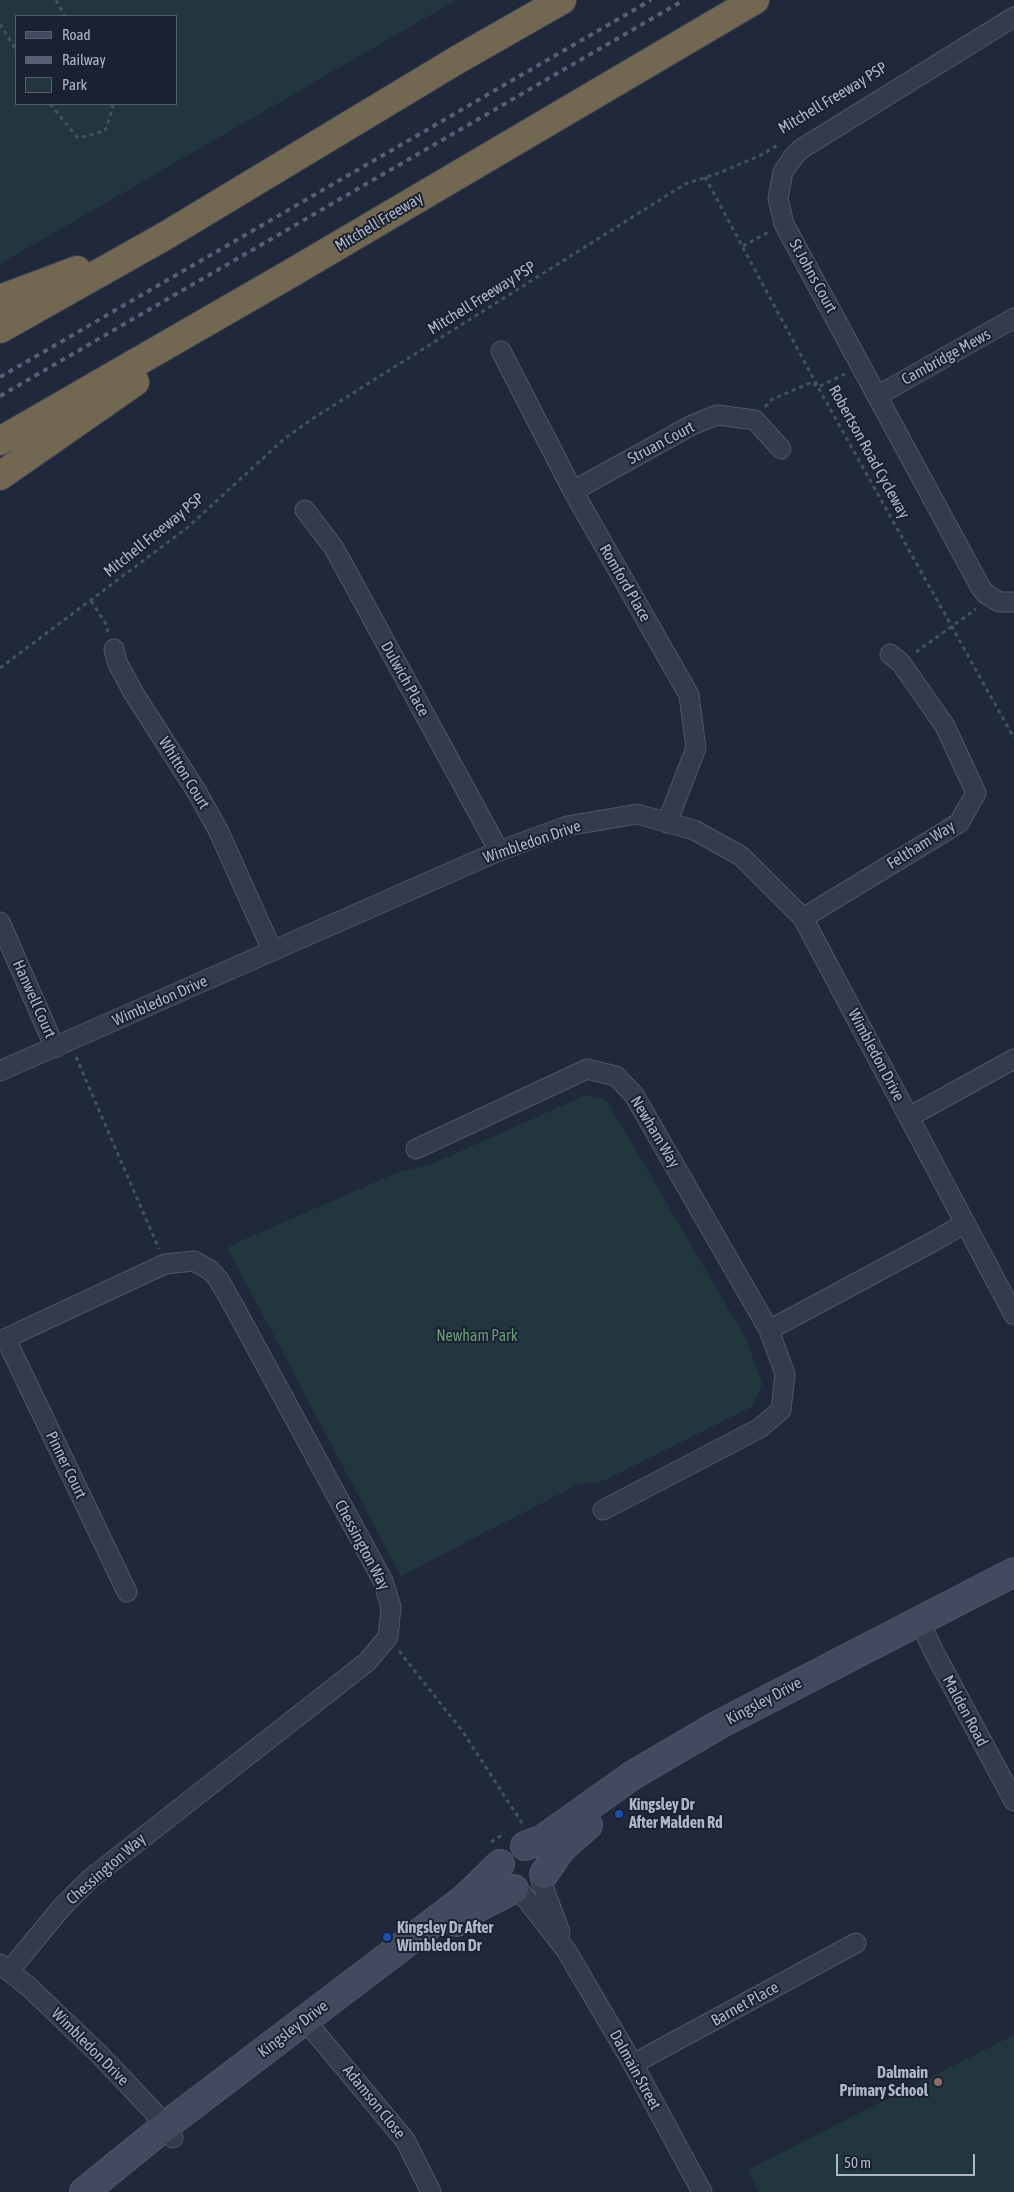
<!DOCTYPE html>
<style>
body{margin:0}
#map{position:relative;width:1014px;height:2192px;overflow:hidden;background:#20293c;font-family:"Asap Condensed",sans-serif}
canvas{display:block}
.legend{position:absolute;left:15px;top:15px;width:162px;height:90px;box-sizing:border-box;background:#1a2130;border:1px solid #565d6d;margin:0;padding:6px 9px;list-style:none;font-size:15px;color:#afb6c8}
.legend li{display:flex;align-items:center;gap:10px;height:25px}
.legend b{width:25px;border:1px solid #565d6d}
.scale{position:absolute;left:836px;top:2154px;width:139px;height:22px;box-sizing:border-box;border:2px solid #afb6c8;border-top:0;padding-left:6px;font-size:15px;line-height:18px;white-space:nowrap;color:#afb6c8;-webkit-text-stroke:4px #1a2130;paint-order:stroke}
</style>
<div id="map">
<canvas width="1014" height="2192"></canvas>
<ul class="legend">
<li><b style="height:6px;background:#424a5f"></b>Road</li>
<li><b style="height:6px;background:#565f73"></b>Railway</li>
<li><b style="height:14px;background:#22373d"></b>Park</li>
</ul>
<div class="scale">50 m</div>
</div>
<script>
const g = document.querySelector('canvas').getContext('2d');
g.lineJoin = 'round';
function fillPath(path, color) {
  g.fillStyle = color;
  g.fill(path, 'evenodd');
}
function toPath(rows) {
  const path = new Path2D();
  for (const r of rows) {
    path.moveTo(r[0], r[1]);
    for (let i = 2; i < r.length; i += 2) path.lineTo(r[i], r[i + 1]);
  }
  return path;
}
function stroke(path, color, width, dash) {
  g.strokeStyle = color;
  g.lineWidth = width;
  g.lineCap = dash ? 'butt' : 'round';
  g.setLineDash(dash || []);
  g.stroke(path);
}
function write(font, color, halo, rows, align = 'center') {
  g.font = font + ' "Asap Condensed",sans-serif';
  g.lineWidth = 4;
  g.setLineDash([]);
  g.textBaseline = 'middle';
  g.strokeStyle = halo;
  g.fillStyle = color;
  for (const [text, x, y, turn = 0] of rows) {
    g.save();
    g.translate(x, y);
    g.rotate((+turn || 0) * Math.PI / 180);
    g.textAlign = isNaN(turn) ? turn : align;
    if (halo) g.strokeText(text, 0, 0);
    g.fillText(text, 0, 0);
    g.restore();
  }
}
fillPath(toPath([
 [0,0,456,0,0,264],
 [16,16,176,16,176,104,16,104],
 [586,1095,607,1101,746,1339,762,1384,752,1407,603,1481,577,1485,401,1576,227,1247,396,1173,432,1164],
 [1014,2035,1014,2192,759,2192,747,2170]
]), '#22373d');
const street = toPath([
 [1014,17,801,149,794,156,783,172,778,198,784,224,981,588,986,594,999,602,1014,602],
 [501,351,573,491,689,695,696,748,667,823],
 [877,396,1014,318],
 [573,491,692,425,717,415,755,420,781,449],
 [305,510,334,548,499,851],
 [114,649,117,662,133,692,197,792,219,832,272,950],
 [803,918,959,823,976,793,945,726,901,663,890,654],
 [0,922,55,1048],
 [0,1071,499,851,567,826,637,814,694,830,741,856,803,918,1014,1315],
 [909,1117,1014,1059],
 [416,1149,587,1069,616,1076,634,1095,769,1330,785,1374,781,1410,760,1428,603,1510],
 [769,1330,938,1239,965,1223],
 [6,1339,127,1592],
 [0,1341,165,1264,194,1261,210,1270,219,1280,237,1312,383,1581,391,1607,388,1637,367,1662,90,1879,62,1907,10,1970],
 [919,1620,933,1650,1014,1801],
 [541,1881,560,1932],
 [520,1891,566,1950,633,2064,702,2192],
 [0,1964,29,1987,99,2054,153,2111,173,2138],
 [305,2020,405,2140,431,2192],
 [633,2064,856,1943]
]);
const secondary = toPath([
 [525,1846,543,1839,633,1775,720,1724,1014,1572],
 [544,1874,561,1849,588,1825],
 [457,1922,473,1910,514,1889],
 [84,2192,164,2127,464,1899,500,1864]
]);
const highway = toPath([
 [0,299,77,270],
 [0,329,165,236,457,60,562,0],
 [0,441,288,275,755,0],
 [0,476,135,382]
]);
stroke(street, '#4f5666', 21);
stroke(secondary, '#4f5666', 30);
stroke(highway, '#3c4353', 30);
stroke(toPath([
 [56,0,65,16],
 [0,24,16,50],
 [50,104,78,138,105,131,113,107,111,104],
 [705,177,818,387,1014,738],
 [743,246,769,232],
 [765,407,771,400,812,382,818,387,845,374],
 [91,601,105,622,108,632],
 [916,652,976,609],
 [0,668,187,528,284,439,315,417,685,184,719,173,759,156,778,145],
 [76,1057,159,1249],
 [399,1651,463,1732,522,1823],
 [491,1842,505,1833]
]), '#40545a', 3, [4, 4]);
stroke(street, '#343c4c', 19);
stroke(secondary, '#424a5f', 28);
stroke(highway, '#726851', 28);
stroke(toPath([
 [0,377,651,0],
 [0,396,684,0]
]), '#565f73', 4, [5, 5]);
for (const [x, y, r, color] of [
 [619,1814,5,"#1a4fb4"],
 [387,1937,5,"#1a4fb4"],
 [938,2082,5,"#8d6e63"]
]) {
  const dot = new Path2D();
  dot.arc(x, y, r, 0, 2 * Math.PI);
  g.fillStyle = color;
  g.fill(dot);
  stroke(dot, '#1a2130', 2);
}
write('16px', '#afb6c8', '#1a2130', [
 ["Mitchell Freeway PSP",833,98,-31],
 ["Mitchell Freeway",379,222,-31],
 ["St Johns Court",813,276,61],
 ["Mitchell Freeway PSP",482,298,-32],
 ["Cambridge Mews",946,357,-29],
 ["Struan Court",661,443,-28],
 ["Robertson Road Cycleway",869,452,61],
 ["Mitchell Freeway PSP",154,535,-39],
 ["Romford Place",625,583,60],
 ["Dulwich Place",405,679,61],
 ["Whitton Court",184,773,58],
 ["Wimbledon Drive",532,842,-19],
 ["Feltham Way",921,845,-32],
 ["Hanwell Court",34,999,66],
 ["Wimbledon Drive",160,1001,-24],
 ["Wimbledon Drive",876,1055,62],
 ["Newham Way",655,1132,59],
 ["Pinner Court",66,1465,64],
 ["Chessington Way",362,1545,62],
 ["Kingsley Drive",764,1701,-28],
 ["Malden Road",965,1711,62],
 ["Chessington Way",106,1869,-41],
 ["Barnet Place",745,2004,-29],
 ["Kingsley Drive",293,2029,-37],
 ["Wimbledon Drive",90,2047,45],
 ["Dalmain Street",635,2070,61],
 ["Adamson Close",374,2102,51]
]);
write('16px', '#649a76', '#1a2130', [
 ["Newham Park",477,1336]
]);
write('bold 16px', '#afb6c8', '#1a2130', [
 ["Kingsley Dr",629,1805],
 ["After Malden Rd",629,1823],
 ["Kingsley Dr After",397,1928],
 ["Wimbledon Dr",397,1946],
 ["Dalmain",928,2073,"right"],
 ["Primary School",928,2091,"right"]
], 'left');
</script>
